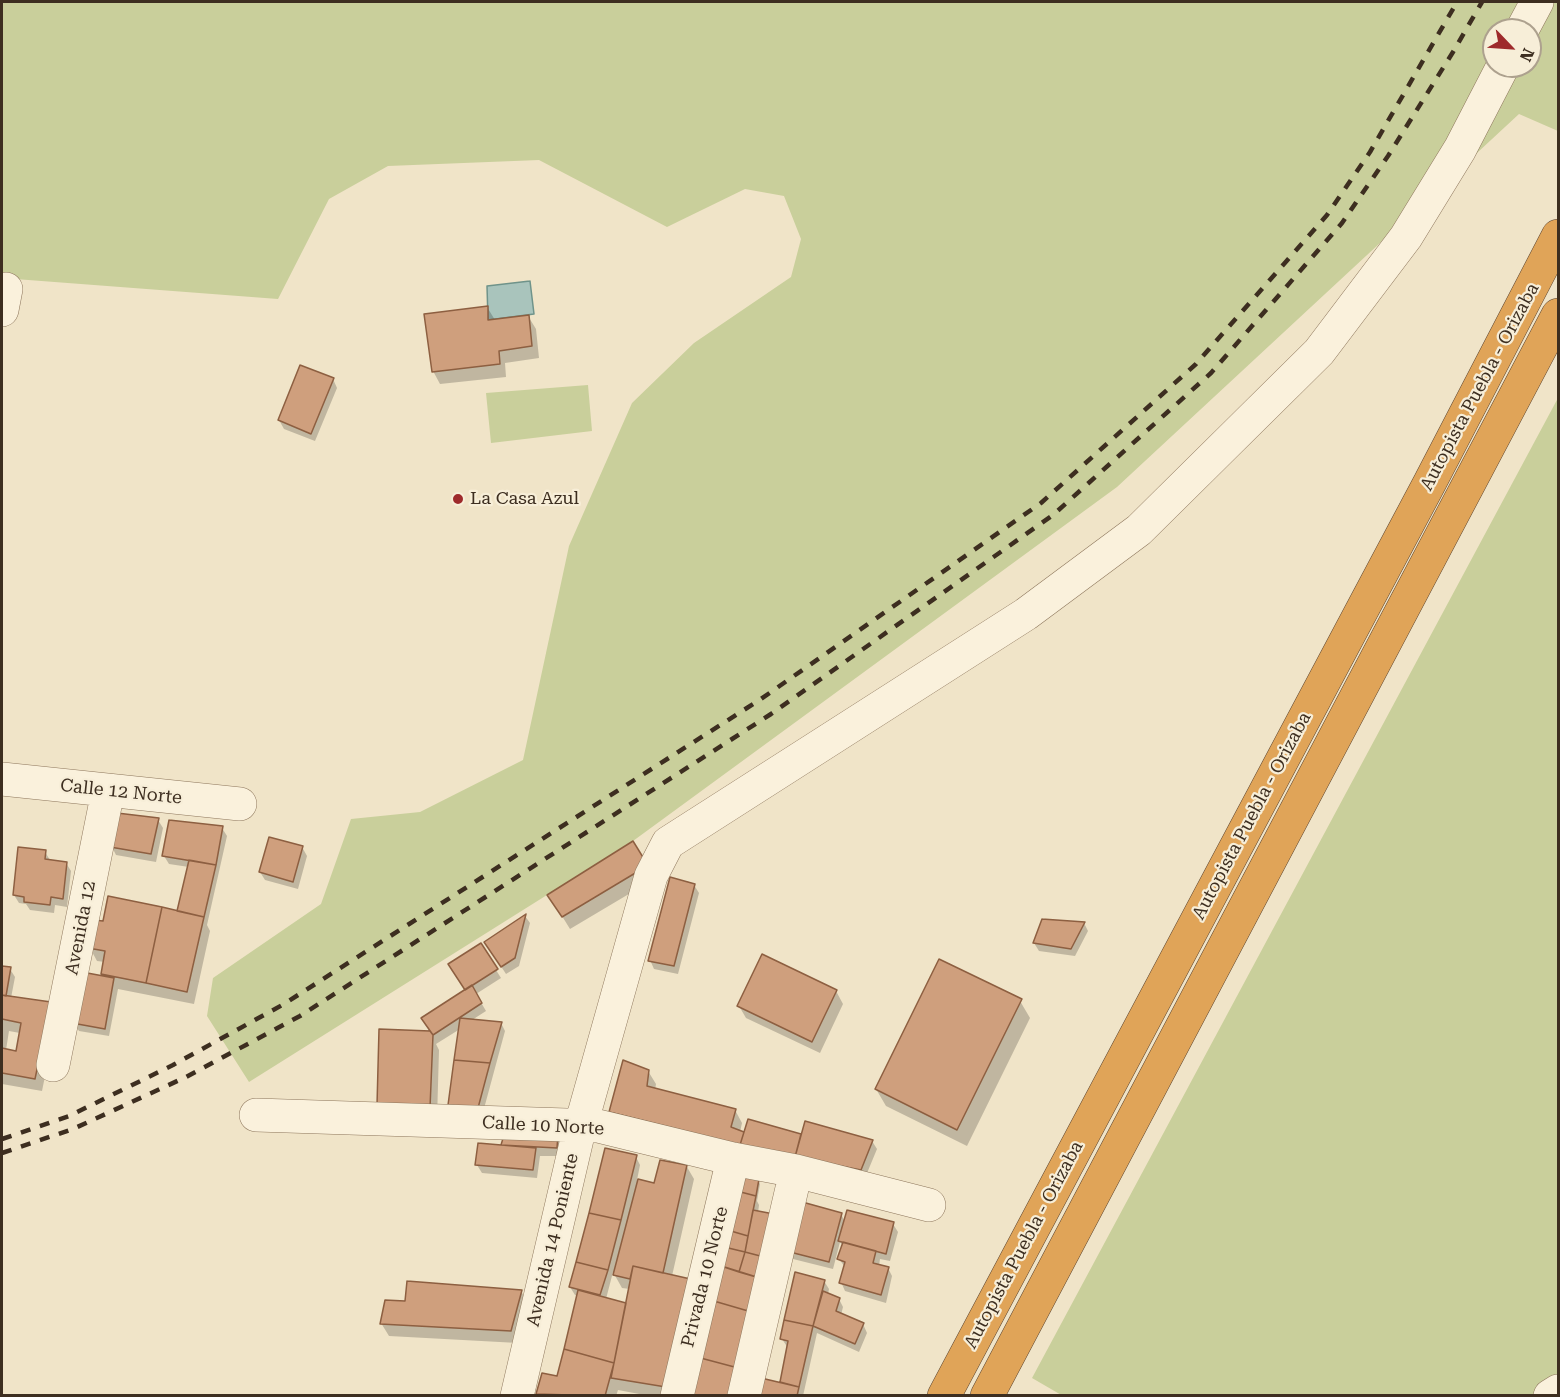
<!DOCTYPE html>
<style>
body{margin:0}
#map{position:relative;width:1560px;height:1397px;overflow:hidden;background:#f0e4c8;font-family:"Roboto Serif",serif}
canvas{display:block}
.frame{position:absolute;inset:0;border:3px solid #3d2e20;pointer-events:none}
.north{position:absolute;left:1482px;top:18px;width:60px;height:60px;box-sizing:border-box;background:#f7eed8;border:2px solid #ada18e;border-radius:50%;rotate:115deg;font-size:16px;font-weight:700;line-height:24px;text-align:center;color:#3d2e20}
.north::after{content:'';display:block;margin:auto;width:21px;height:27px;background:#9e2a2b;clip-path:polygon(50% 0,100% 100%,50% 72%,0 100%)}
</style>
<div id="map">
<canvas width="1560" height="1397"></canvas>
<div class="frame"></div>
<div class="north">N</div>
</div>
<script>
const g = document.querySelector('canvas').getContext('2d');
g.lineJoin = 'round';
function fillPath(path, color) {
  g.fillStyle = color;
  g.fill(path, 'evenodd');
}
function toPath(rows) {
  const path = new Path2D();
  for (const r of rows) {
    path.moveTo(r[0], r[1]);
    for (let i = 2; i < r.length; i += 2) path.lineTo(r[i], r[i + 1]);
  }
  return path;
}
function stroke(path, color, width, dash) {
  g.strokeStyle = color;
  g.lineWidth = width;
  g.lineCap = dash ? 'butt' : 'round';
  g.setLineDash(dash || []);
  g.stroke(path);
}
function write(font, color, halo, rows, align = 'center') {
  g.font = font + ' "Roboto Serif",serif';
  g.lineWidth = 4.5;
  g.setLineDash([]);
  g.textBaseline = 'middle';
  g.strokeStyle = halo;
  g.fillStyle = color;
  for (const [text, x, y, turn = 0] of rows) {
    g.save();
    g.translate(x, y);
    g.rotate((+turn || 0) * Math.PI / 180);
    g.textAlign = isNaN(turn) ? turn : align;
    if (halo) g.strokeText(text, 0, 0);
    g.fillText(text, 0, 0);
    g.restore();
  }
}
fillPath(toPath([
 [2,2,1558,2,1558,131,1519,114,1117,487,633,841,249,1082,207,1016,213,978,321,904,351,819,420,812,523,760,569,546,632,403,694,343,791,277,801,239,784,196,745,189,667,227,539,160,388,166,329,199,278,299,2,278],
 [1494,30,1530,30,1530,66,1494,66],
 [588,385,592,431,491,443,486,393],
 [1558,398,1558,1395,1063,1396,1032,1378]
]), '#c9cf9b');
const water = toPath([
 [530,281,534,314,488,320,487,286,530,281]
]);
fillPath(water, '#a9c4bc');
stroke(water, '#6f938a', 1.5);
fillPath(toPath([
 [487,307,495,320,528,316,536,329,539,358,505,363,506,377,440,384,433,371],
 [333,379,337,388,315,441,284,429,279,420],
 [158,820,163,828,156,862,116,855,112,847],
 [222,828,227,836,207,925,210,931,194,1004,118,989,109,1036,79,1031,74,1023,104,977,102,974,105,962,97,961,90,948,105,923,180,914,189,867,169,864,164,856],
 [633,843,644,885,570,929,557,908],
 [302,847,307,856,298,889,265,880,260,872],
 [45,852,50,860,66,863,71,871,67,907,55,905,54,913,30,910,26,904,19,903,14,895],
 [694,885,699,893,678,974,654,969,650,960],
 [525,916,530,923,519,966,506,974,491,951],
 [1084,923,1088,931,1075,956,1039,951,1034,943],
 [450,964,496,970,501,978,476,994,486,1011,472,1020,501,1023,505,1031,482,1116,450,1105,460,1029,436,1044,439,1050,437,1120,381,1031,432,1033,466,991],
 [2,967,10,969,15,977,11,998,57,1017,42,1091,2,1084],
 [9,1031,20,1033,17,1052,6,1050],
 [836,991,843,1004,820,1053,746,1018,739,1006],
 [1020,1001,1030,1018,967,1146,886,1106,876,1089],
 [648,1071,656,1084,655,1090,735,1110,742,1123,740,1132,745,1136,749,1121,803,1136,872,1141,877,1149,865,1178,618,1125],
 [505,1136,558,1136,562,1144,561,1156,540,1156,537,1178,482,1173,477,1165,502,1147],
 [636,1157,640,1165,637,1180,655,1185,687,1167,694,1179,672,1276,680,1396,650,1396,618,1390,616,1396,539,1396,543,1374,558,1378,578,1296,575,1295,570,1287],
 [613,1272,622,1288,630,1289,627,1304,606,1299],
 [758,1180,760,1184,757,1201,759,1205,758,1213,761,1327,685,1396],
 [841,1214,845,1222,893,1224,898,1232,890,1261,880,1259,879,1266,888,1268,892,1276,886,1303,845,1291,841,1282,845,1267,839,1259,843,1246,840,1242,833,1269,789,1258,784,1249],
 [824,1281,829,1289,828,1294,839,1299,843,1307,841,1315,863,1324,867,1333,859,1352,817,1333,803,1396,758,1396,781,1384,788,1348,782,1339],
 [521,1291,528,1304,518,1343,389,1336,381,1323,407,1302]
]), '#0003');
const building = toPath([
 [488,306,488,320,529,315,532,346,499,351,500,364,432,372,424,314,488,306],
 [300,365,334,378,311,434,278,420,300,365],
 [117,813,159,818,151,854,110,847,117,813],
 [169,820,223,826,216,865,162,856,169,820],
 [269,837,303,846,293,882,259,872,269,837],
 [633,841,649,867,637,872,562,917,547,895,633,841],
 [18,847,46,850,45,859,67,862,63,899,51,897,50,905,24,902,24,897,13,895,18,847],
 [189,860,216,865,204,917,177,911,189,860],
 [670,877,695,884,674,966,648,961,670,877],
 [108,896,162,907,146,983,101,974,105,951,88,948,94,920,103,921,108,896],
 [162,907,204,917,187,992,146,983,162,907],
 [526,914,515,958,501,967,484,942,526,914],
 [1042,919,1085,922,1071,949,1033,943,1042,919],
 [481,943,498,969,465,990,448,964,481,943],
 [762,954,837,990,812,1042,737,1006,762,954],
 [939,959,1022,999,957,1130,875,1089,939,959],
 [2,966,11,967,6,996,2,995,2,966],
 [82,972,114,978,105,1029,72,1023,82,972],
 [472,985,482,1003,433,1035,421,1018,472,985],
 [2,995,51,1002,35,1079,2,1073,2,1048,16,1051,21,1023,2,1019,2,1022,2,995],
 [460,1018,502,1022,490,1063,454,1060,460,1018],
 [379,1029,430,1031,433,1035,430,1108,377,1105,379,1029],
 [454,1060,490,1063,478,1108,448,1105,454,1060],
 [623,1060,649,1070,647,1086,736,1109,731,1127,744,1132,740,1145,609,1112,623,1060],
 [748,1119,801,1134,795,1157,740,1145,748,1119],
 [805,1121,873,1140,861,1170,795,1157,805,1121],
 [558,1134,557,1148,501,1145,504,1135,558,1134],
 [478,1143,536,1148,533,1170,475,1165,478,1143],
 [605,1148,637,1155,621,1220,589,1213,605,1148],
 [660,1160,687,1165,663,1273,633,1266,630,1279,613,1275,638,1179,654,1183,660,1160],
 [736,1173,759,1179,756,1196,733,1190,736,1173],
 [733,1190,756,1196,748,1236,724,1229,733,1190],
 [795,1200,842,1213,829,1262,782,1250,795,1200],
 [753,1210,779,1215,768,1258,745,1252,753,1210],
 [847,1210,894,1222,886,1254,838,1241,847,1210],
 [589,1213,621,1220,608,1270,576,1262,589,1213],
 [724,1229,748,1236,745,1252,720,1246,724,1229],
 [843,1242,876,1251,873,1263,889,1267,881,1295,839,1283,845,1262,837,1259,843,1242],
 [720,1246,745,1252,739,1272,715,1264,720,1246],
 [745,1252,768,1258,763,1279,739,1272,745,1252],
 [576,1262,608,1270,600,1295,569,1287,576,1262],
 [715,1264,763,1279,755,1313,707,1299,715,1264],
 [633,1266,695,1280,672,1388,611,1378,633,1266],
 [795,1272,825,1280,813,1326,784,1320,795,1272],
 [407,1281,522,1290,511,1331,380,1324,385,1300,405,1301,407,1281],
 [578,1290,626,1303,614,1363,564,1349,578,1290],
 [823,1291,840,1298,836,1311,864,1323,855,1344,813,1326,823,1291],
 [707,1299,755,1313,742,1369,693,1356,707,1299],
 [784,1320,813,1326,799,1387,780,1382,788,1341,780,1339,784,1320],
 [564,1349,614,1363,605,1396,536,1394,542,1373,557,1376,564,1349],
 [693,1356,742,1369,735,1396,683,1396,693,1356],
 [761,1378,799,1387,797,1396,757,1396,761,1378]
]);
fillPath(building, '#cf9f7d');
stroke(building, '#8d5f41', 1.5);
const minor = toPath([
 [1522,30,1537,2],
 [2,310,6,289],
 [2,779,240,804],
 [53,1065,108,791],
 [256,1115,598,1126,733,1159,796,1171,929,1205],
 [517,1396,577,1139,651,876,668,843,1026,614,1139,530,1319,352,1406,237,1460,149,1503,66],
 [677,1396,733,1159],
 [744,1396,796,1171],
 [1550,1396,1558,1391]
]);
const highway = toPath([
 [944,1396,1429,484,1558,236],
 [987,1396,1558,315]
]);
stroke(minor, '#8d765c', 34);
stroke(highway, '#5b4430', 34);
stroke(minor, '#faf1dc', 33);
stroke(highway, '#e0a458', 33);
stroke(toPath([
 [2,1139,69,1116,173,1065,284,1004,761,699,1041,503,1196,364,1327,215,1370,152,1457,2],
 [2,1153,73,1129,186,1077,300,1016,771,714,1053,515,1211,373,1342,223,1388,156,1453,52,1482,2]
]), '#3d2e20', 4.5, [10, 10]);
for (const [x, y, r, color] of [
 [458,499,6,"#9e2a2b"]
]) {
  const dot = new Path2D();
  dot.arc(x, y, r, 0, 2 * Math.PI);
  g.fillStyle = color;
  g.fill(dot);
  stroke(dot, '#f7eed8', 2);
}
write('18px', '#3d2e20', '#f7eed8', [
 ["Autopista Puebla - Orizaba",1480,387,-62],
 ["Calle 12 Norte",121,792,6],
 ["Autopista Puebla - Orizaba",1252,816,-62],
 ["Avenida 12",81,928,-79],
 ["Calle 10 Norte",543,1126,3],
 ["Avenida 14 Poniente",553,1240,-77],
 ["Autopista Puebla - Orizaba",1024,1245,-62],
 ["Privada 10 Norte",705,1277,-76]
]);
write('18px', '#3d2e20', '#f7eed8', [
 ["La Casa Azul",470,499]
], 'left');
</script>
